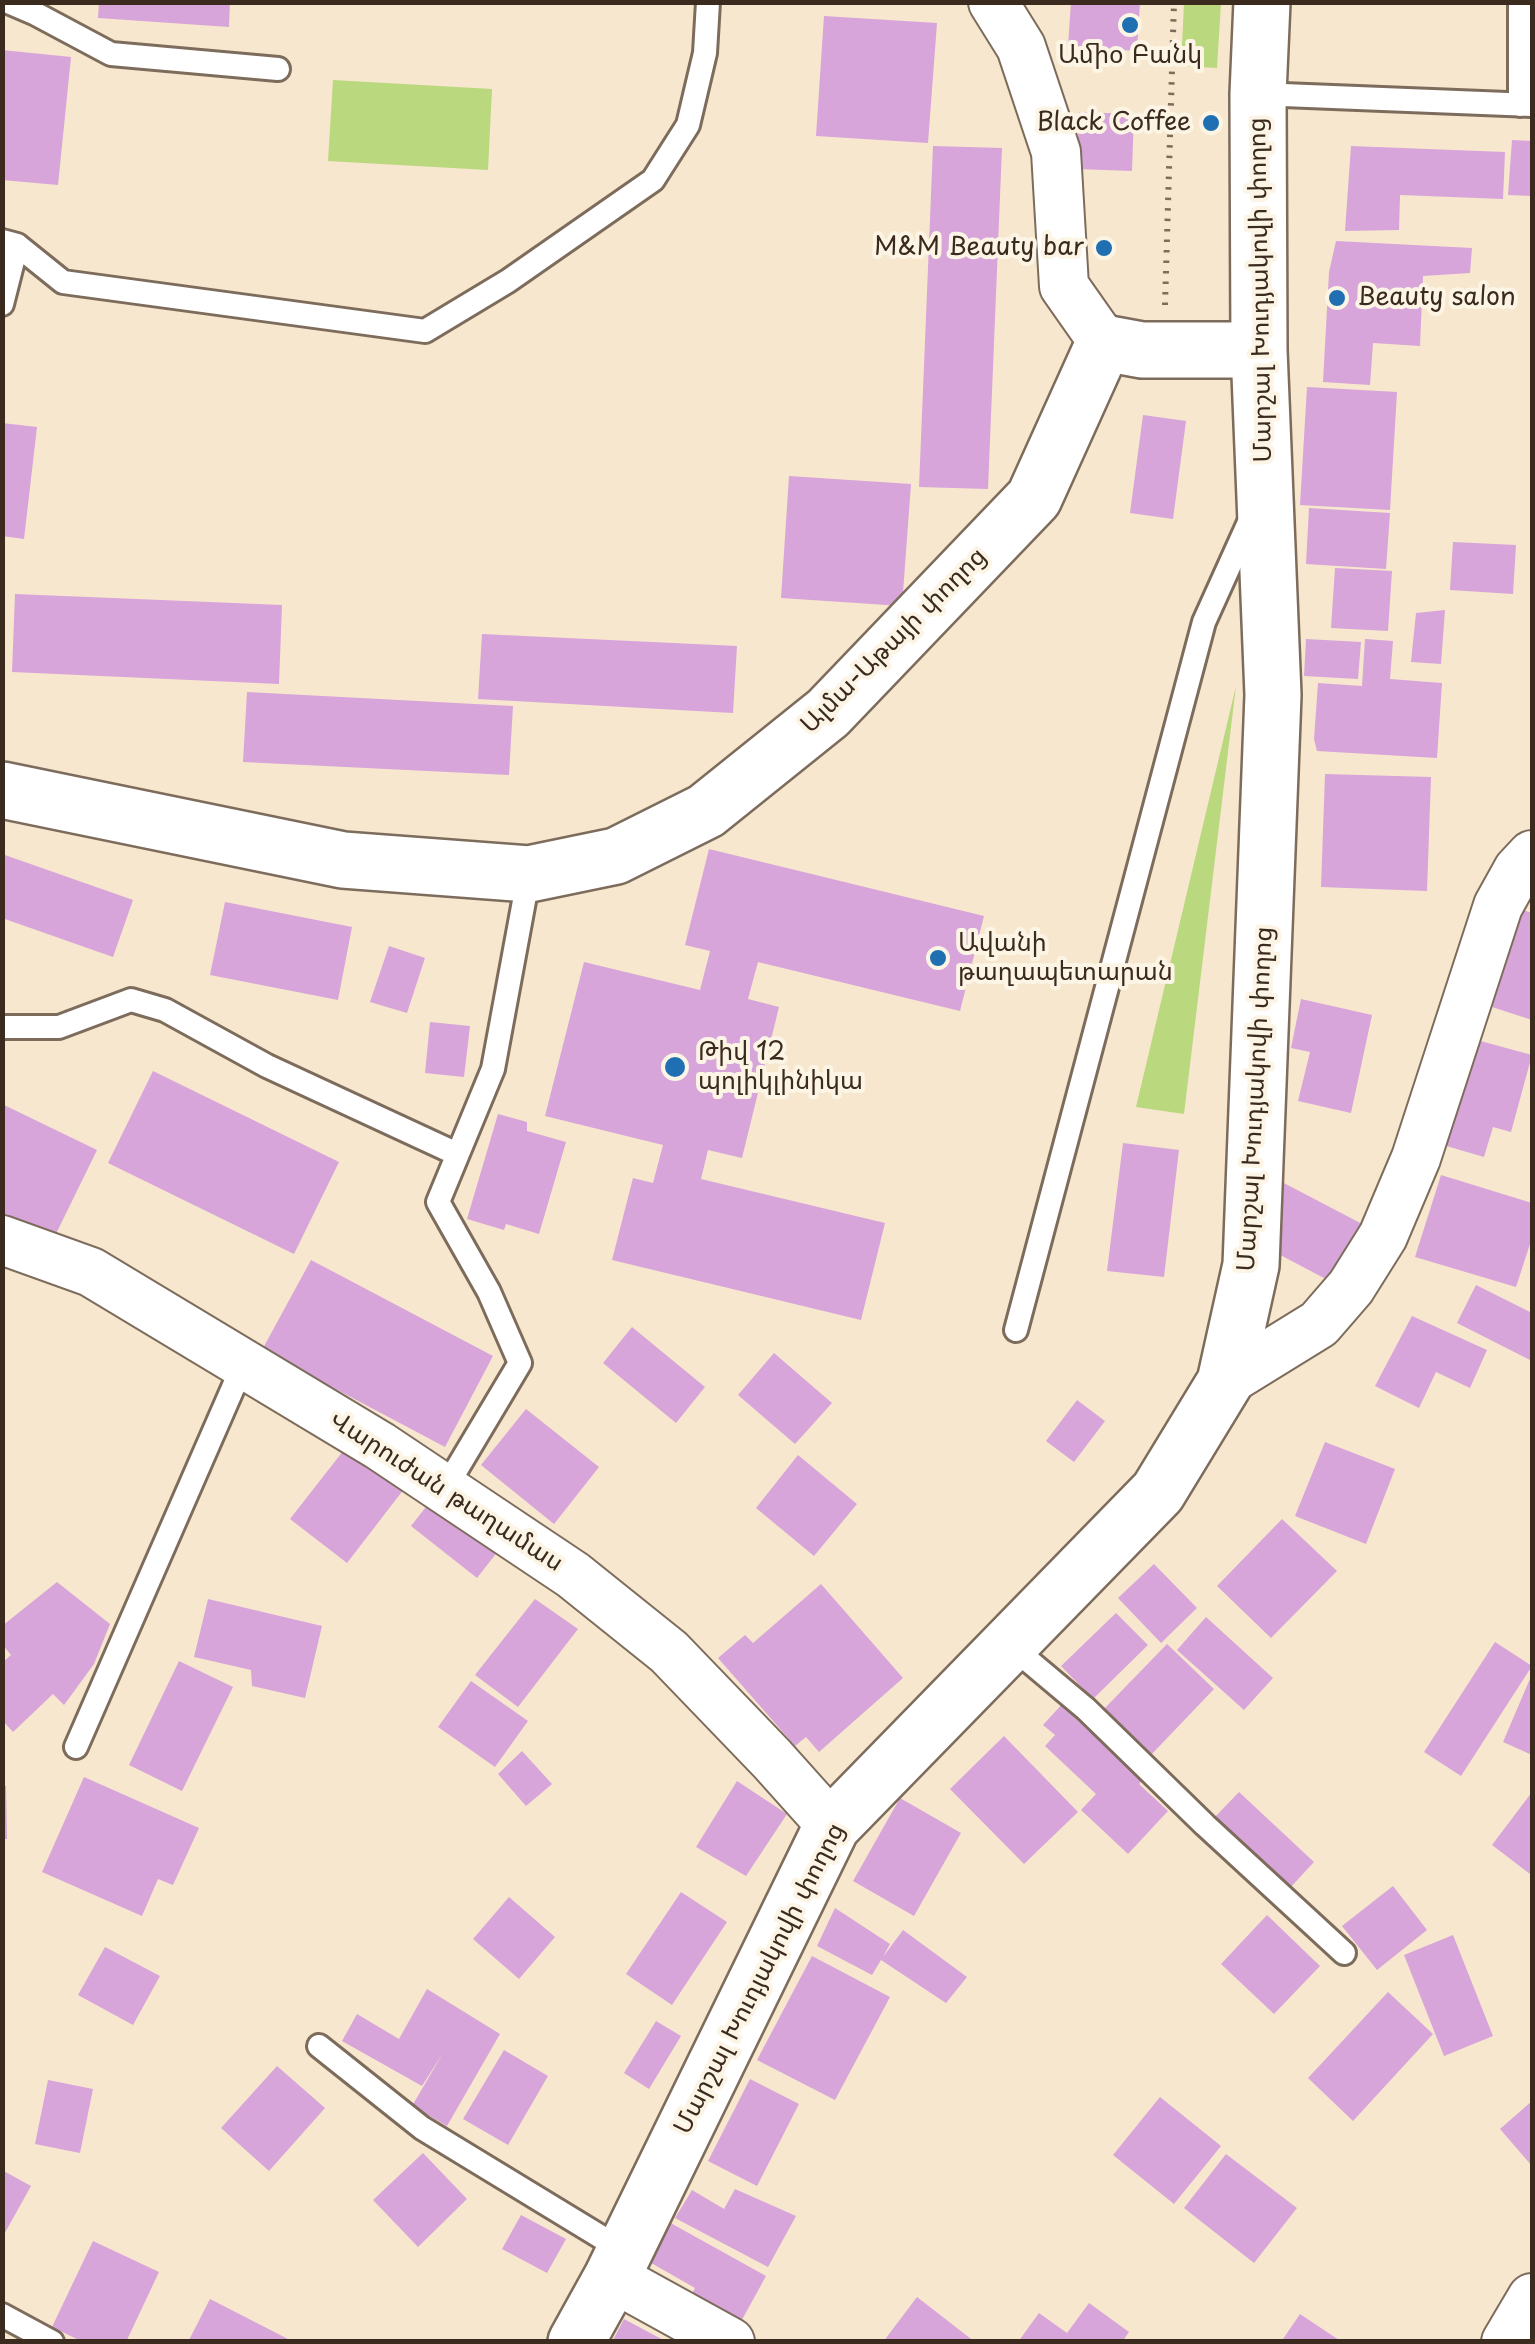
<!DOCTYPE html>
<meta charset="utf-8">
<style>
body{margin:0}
#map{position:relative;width:1535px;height:2344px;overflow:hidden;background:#f7e7ce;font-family:"Playpen Sans",sans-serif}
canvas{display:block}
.frame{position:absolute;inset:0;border:5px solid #3b2a1e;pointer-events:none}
</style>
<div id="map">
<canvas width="1535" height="2344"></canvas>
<div class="frame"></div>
</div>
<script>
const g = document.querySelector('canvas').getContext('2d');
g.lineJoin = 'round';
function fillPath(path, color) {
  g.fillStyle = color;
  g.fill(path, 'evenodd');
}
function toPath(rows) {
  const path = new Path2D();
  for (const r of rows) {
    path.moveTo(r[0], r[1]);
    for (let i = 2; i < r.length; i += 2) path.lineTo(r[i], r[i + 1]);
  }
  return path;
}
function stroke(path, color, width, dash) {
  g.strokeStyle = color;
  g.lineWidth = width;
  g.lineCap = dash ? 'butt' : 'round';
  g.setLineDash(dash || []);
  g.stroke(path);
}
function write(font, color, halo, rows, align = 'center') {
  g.font = font + ' "Playpen Sans","Noto Sans Armenian",sans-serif';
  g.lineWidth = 8;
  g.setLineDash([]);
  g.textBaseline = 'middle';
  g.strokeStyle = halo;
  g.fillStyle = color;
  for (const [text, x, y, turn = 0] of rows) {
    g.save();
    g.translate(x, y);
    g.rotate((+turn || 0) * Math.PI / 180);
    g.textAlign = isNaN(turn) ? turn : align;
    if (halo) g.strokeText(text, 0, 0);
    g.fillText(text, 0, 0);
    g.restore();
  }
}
fillPath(toPath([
 [1184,3,1221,3,1217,68,1181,66],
 [333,80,492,89,488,170,328,161],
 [1236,686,1184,1114,1136,1107]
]), '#bad87e');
fillPath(toPath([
 [99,2,230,2,229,27,98,18],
 [1071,2,1140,2,1137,51,1068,46],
 [824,16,937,23,928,143,816,136],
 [2,50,71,57,58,185,2,180],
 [1079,112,1134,114,1132,171,1077,169],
 [1512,140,1532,141,1532,196,1508,195],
 [933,146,1002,148,988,489,919,487],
 [1351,146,1505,152,1503,199,1400,195,1399,230,1345,231],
 [1336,241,1472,248,1470,273,1423,276,1420,346,1373,343,1370,385,1323,382,1329,272],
 [1307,387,1397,392,1390,510,1300,505],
 [1143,415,1186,421,1173,519,1130,513],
 [2,423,37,427,24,539,2,536],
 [789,476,911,484,902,606,781,598],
 [1309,508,1390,513,1386,569,1306,564],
 [1453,542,1516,545,1513,594,1450,590],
 [1335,568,1392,571,1388,631,1331,628],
 [15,594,282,605,279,684,12,672],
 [1445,610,1441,664,1411,662,1416,613],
 [482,634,737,646,733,713,478,699],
 [1306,639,1361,642,1358,679,1304,676],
 [1365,639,1393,641,1390,679,1442,683,1437,758,1317,751,1314,739,1318,683,1362,686],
 [247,692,513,706,509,775,243,762],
 [1325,774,1431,777,1427,891,1321,887],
 [709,849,984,916,960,1011,758,962,748,999,779,1007,742,1158,708,1150,701,1179,885,1223,861,1320,612,1260,633,1178,653,1183,663,1145,545,1116,584,962,700,990,710,951,685,945],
 [2,854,133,900,113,957,2,918],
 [225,902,352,927,338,1000,210,975],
 [1523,910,1532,913,1532,1020,1492,1007],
 [389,946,425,958,407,1013,370,1002],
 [1301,999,1372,1015,1351,1113,1298,1101,1310,1052,1291,1048],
 [430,1022,470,1026,464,1077,425,1073],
 [1473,1039,1532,1055,1511,1132,1493,1127,1484,1157,1443,1145],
 [153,1071,339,1162,294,1254,108,1163],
 [2,1104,97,1150,52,1242,2,1218],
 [498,1114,527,1122,527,1131,566,1142,539,1234,506,1224,504,1230,467,1219],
 [1123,1143,1179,1150,1164,1277,1107,1271],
 [1441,1175,1532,1203,1532,1245,1530,1244,1516,1287,1415,1257],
 [1278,1180,1368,1227,1339,1286,1269,1249],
 [311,1260,493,1356,445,1447,262,1350],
 [1476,1285,1532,1313,1532,1361,1457,1323],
 [1412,1316,1487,1350,1470,1388,1436,1372,1419,1408,1375,1386],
 [632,1327,705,1387,676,1423,603,1363],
 [774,1353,832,1403,795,1444,738,1395],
 [1077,1400,1105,1421,1074,1462,1046,1441],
 [526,1409,599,1467,554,1524,481,1465],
 [1325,1442,1395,1469,1366,1544,1295,1516],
 [347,1446,404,1489,347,1563,290,1519],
 [798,1455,857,1504,814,1556,756,1508],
 [436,1494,502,1546,477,1578,411,1526],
 [1282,1519,1337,1571,1271,1638,1217,1586],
 [1154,1564,1197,1608,1161,1643,1118,1598],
 [57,1582,110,1624,94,1664,64,1705,53,1694,13,1732,2,1720,2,1663,11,1655,2,1644,2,1626],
 [821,1584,903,1678,819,1752,806,1737,795,1746,718,1658,745,1635,753,1643],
 [208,1599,322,1626,305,1698,252,1686,251,1670,194,1657],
 [535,1599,578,1629,518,1707,475,1675],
 [1116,1613,1148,1645,1093,1699,1061,1666],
 [1206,1617,1273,1678,1244,1710,1177,1650],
 [1495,1642,1532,1666,1461,1776,1424,1752],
 [1167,1644,1214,1689,1150,1756,1103,1710],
 [179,1661,233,1687,182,1791,129,1765],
 [1532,1674,1532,1755,1503,1742],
 [471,1681,528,1721,495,1767,438,1727],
 [1064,1702,1145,1778,1139,1784,1168,1811,1128,1854,1081,1810,1096,1794,1045,1746,1055,1735,1043,1725],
 [1004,1736,1078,1812,1024,1864,950,1789],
 [522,1751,552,1784,526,1806,498,1774],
 [84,1777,199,1828,173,1885,158,1879,142,1916,42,1872],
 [737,1781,787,1814,746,1876,696,1847],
 [2,1786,6,1786,7,1839,2,1839],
 [1239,1792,1314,1862,1289,1889,1214,1818],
 [1532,1792,1532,1870,1530,1874,1492,1845],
 [900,1798,961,1833,914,1916,853,1881],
 [1393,1886,1427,1930,1377,1970,1342,1926],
 [681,1892,727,1922,672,2005,626,1974],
 [509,1897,555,1937,519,1979,473,1939],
 [835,1908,890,1944,883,1957,903,1930,967,1977,946,2003,881,1960,872,1975,817,1946],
 [1267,1915,1320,1966,1274,2014,1221,1964],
 [1453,1935,1493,2036,1444,2056,1404,1955],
 [105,1947,160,1976,133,2025,78,1995],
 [812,1956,890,1997,835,2100,757,2060],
 [427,1989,500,2034,447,2126,412,2106,443,2053,422,2086,342,2041,357,2014,399,2039],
 [1388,1992,1433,2034,1353,2121,1308,2078],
 [656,2021,681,2036,649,2089,624,2073],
 [504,2050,548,2076,508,2145,463,2119],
 [277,2066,325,2108,269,2171,221,2128],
 [750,2079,799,2104,757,2186,708,2161],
 [48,2080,93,2089,80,2153,35,2144],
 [1160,2097,1221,2146,1174,2204,1113,2155],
 [1532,2101,1532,2166,1500,2129],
 [423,2153,467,2199,418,2247,373,2200],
 [1226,2154,1297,2208,1254,2263,1184,2208],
 [2,2170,31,2186,2,2238],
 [735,2189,796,2216,768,2267,675,2218,692,2190,724,2209],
 [521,2215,566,2239,547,2273,502,2249],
 [667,2221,766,2276,732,2338,683,2310,695,2288,646,2260],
 [93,2241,159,2272,126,2342,83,2342,52,2327],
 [917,2297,975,2342,883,2342],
 [210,2299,288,2339,286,2342,188,2342],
 [1089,2303,1129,2332,1122,2342,1018,2342,1039,2313,1067,2333],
 [1300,2314,1342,2342,1281,2342],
 [624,2319,667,2342,612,2342]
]), '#d7a5da');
const lane = toPath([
 [8,2,36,14,111,54,278,69],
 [1258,94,1532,105],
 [1520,105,1520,2],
 [2,241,17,245,63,282,425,331,508,281,653,180,688,125,705,53,708,2],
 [2,304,17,245],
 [2,1027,59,1027,131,1000,165,1010,267,1066,457,1154],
 [1016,1330,1204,622,1251,518],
 [446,1487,520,1363,489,1292,438,1202,493,1069,529,874],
 [1011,1646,1086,1709,1205,1825,1344,1953],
 [76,1747,243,1365],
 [319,2046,422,2128,624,2251],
 [2,2315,52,2342]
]);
const street = toPath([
 [993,2,1021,47,1056,152,1064,286,1104,343],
 [2,1240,91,1272,380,1446,573,1575,669,1652,772,1759,832,1826],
 [1225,1382,1319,1324,1351,1287,1383,1236,1416,1158,1498,906,1518,870,1532,855],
 [612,2277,730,2342],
 [1506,2342,1532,2298]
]);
const secondary = toPath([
 [2,790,343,860,529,874,616,856,706,811,828,713,1034,498,1104,343,1142,350,1259,350],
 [576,2342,612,2277,832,1826,1158,1492,1225,1382,1251,1265,1273,695,1259,350,1258,94,1262,2]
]);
stroke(lane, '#7d6c5c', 28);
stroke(street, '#7d6c5c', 52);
stroke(secondary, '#7d6c5c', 60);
stroke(toPath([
 [1165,305,1174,2]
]), '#7d6c5c', 6, [2.5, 8]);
stroke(lane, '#fff', 22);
stroke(street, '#fff', 48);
stroke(secondary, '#fff', 55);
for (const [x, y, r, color] of [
 [1130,25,10,"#1f6fb2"],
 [1211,123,10,"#1f6fb2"],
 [1104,248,10,"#1f6fb2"],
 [1337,298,10,"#1f6fb2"],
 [938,958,10,"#1f6fb2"],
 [675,1067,12,"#1f6fb2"]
]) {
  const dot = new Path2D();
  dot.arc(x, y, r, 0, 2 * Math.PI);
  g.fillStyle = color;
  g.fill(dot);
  stroke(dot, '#fcf5e5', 4);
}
write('25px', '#3b2a1e', '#fcf5e5', [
 ["Ամիօ Բանկ",1130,56,"center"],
 ["Black Coffee",1191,123,"right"],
 ["M&M Beauty bar",1084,248,"right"],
 ["Beauty salon",1357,298],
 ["Ավանի",958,944],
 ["թաղապետարան",958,973],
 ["Թիվ 12",698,1053],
 ["պոլիկլինիկա",698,1082]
], 'left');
write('25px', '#3b2a1e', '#fcf5e5', [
 ["Մարշալ Խուդյակովի փողոց",1261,290,-91],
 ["Ալմա-Աթայի փողոց",894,641,-45],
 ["Մարշալ Խուդյակովի փողոց",1256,1099,-87],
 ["Վարուժան թաղամաս",446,1492,33],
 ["Մարշալ Խուդյակովի փողոց",760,1979,-63]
]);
</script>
